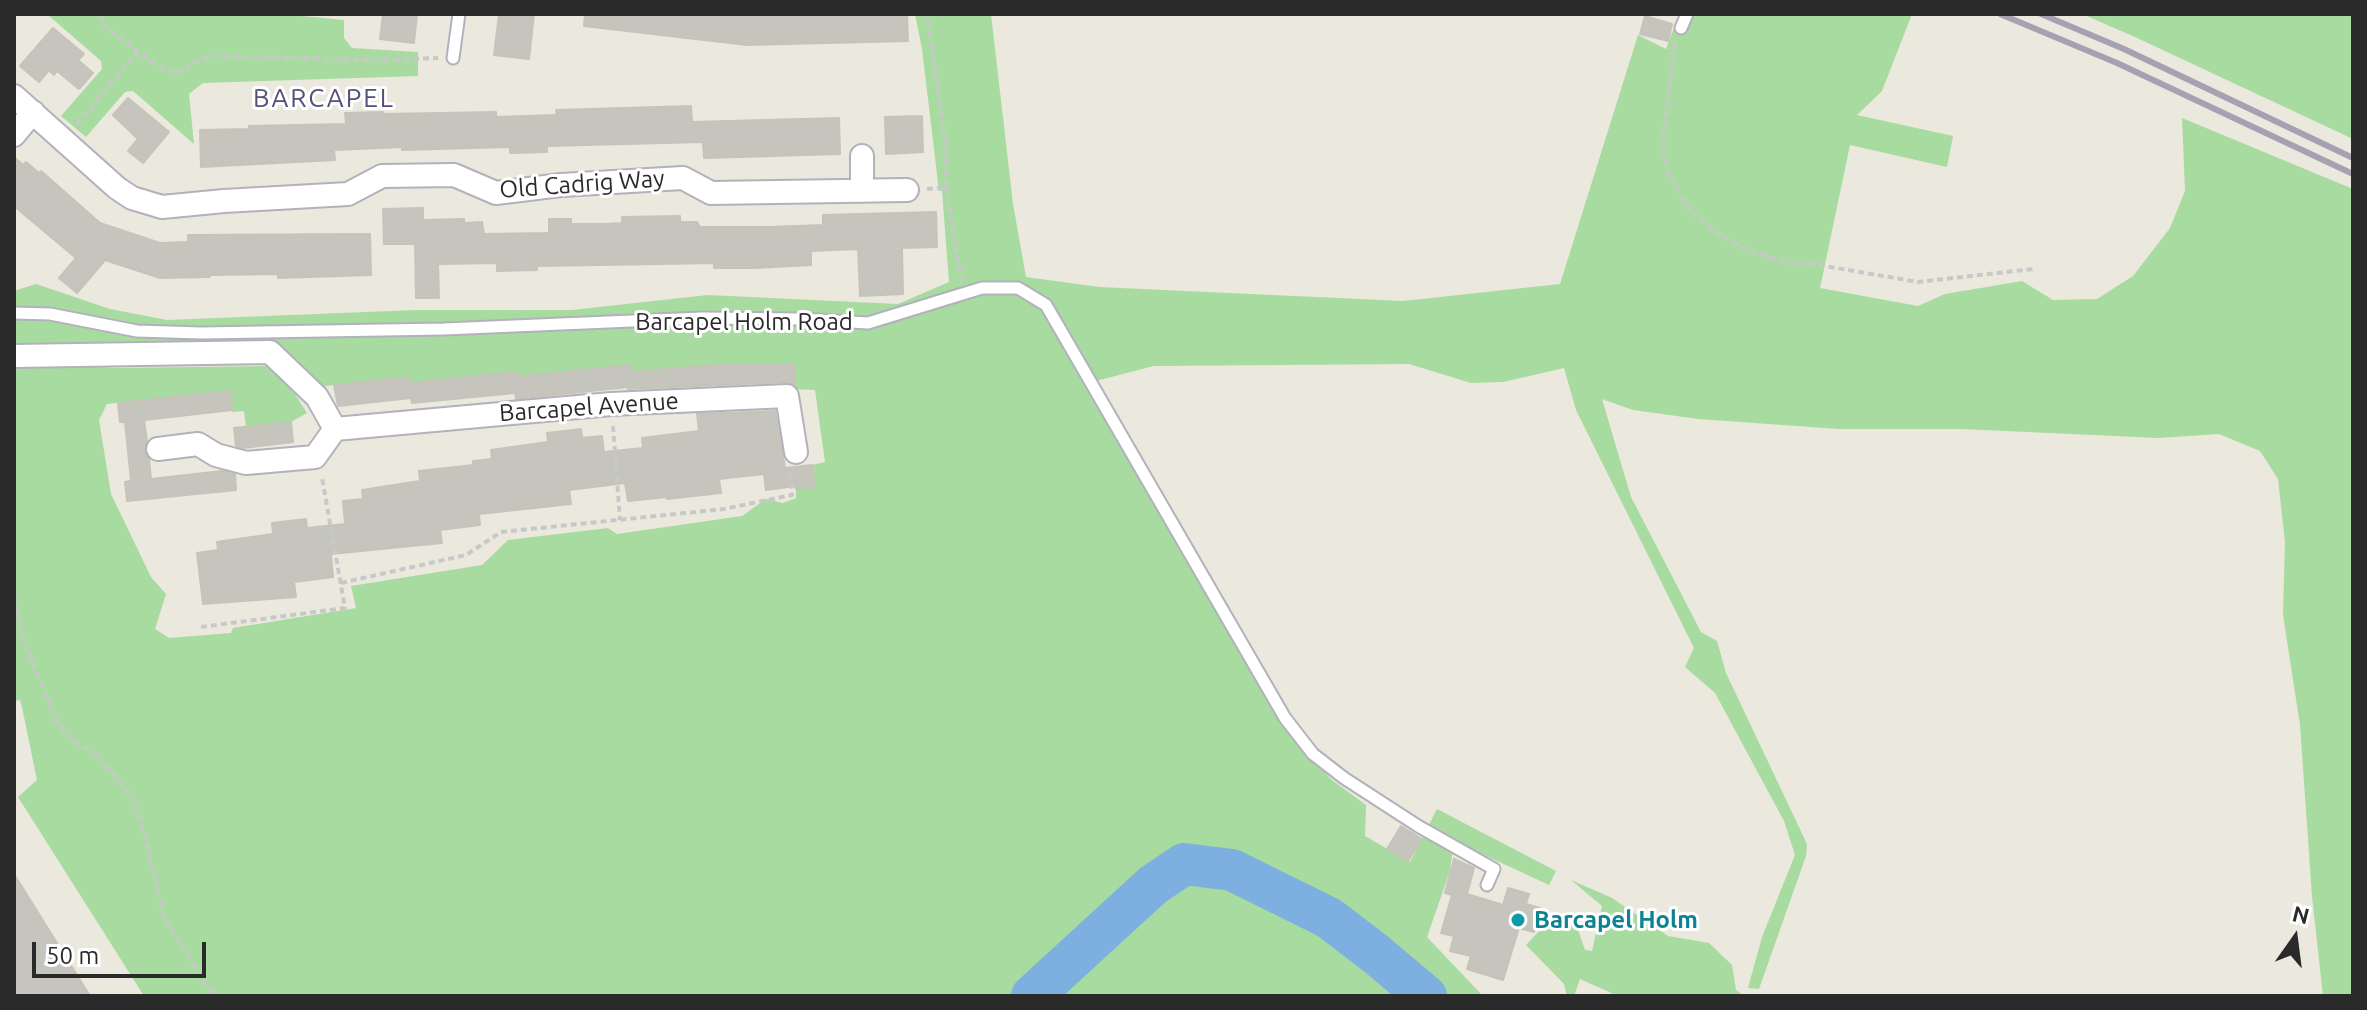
<!DOCTYPE html>
<style>
body{margin:0}
#map{position:relative;width:2367px;height:1010px;overflow:hidden;background:#ebe8de;font-family:Ubuntu,sans-serif}
canvas{display:block}
.frame{position:absolute;inset:0;border:16px solid #2a2a2a;pointer-events:none}
.north{position:absolute;left:2255px;top:898px;width:80px;height:80px;-webkit-text-stroke:6px #fff;paint-order:stroke;rotate:14deg;font-size:22px;font-weight:700;line-height:32px;text-align:center;color:#2a2a2a}
.north::after{content:'';display:block;margin:auto;width:28px;height:36px;background:#2a2a2a;clip-path:polygon(50% 0,100% 100%,50% 72%,0 100%)}
.scale{position:absolute;left:32px;top:942px;width:174px;height:36px;box-sizing:border-box;border:4px solid #2a2a2a;border-top:0;padding-left:10px;font-size:24px;line-height:28px;white-space:nowrap;color:#2a2a2a;-webkit-text-stroke:6px #fff;paint-order:stroke}
</style>
<div id="map">
<canvas width="2367" height="1010"></canvas>
<div class="frame"></div>
<div class="north">N</div>
<div class="scale">50 m</div>
</div>
<script>
const g = document.querySelector('canvas').getContext('2d');
g.lineJoin = 'round';
function fillPath(path, color) {
  g.fillStyle = color;
  g.fill(path, 'evenodd');
}
function toPath(rows) {
  const path = new Path2D();
  for (const r of rows) {
    path.moveTo(r[0], r[1]);
    for (let i = 2; i < r.length; i += 2) path.lineTo(r[i], r[i + 1]);
  }
  return path;
}
function stroke(path, color, width, dash) {
  g.strokeStyle = color;
  g.lineWidth = width;
  g.lineCap = dash ? 'butt' : 'round';
  g.setLineDash(dash || []);
  g.stroke(path);
}
function write(font, color, halo, rows, align = 'center') {
  g.font = font + ' Ubuntu,sans-serif';
  g.lineWidth = 6;
  g.setLineDash([]);
  g.textBaseline = 'middle';
  g.strokeStyle = halo;
  g.fillStyle = color;
  for (const [text, x, y, turn = 0] of rows) {
    g.save();
    g.translate(x, y);
    g.rotate((+turn || 0) * Math.PI / 180);
    g.textAlign = isNaN(turn) ? turn : align;
    if (halo) g.strokeText(text, 0, 0);
    g.fillText(text, 0, 0);
    g.restore();
  }
}
fillPath(toPath([
 [47,14,281,14,344,20,344,38,352,48,418,52,418,76,203,83,189,94,194,144,133,91,125,92,86,137,61,116,102,69,101,61],
 [915,14,991,14,1013,204,1026,277,1099,287,1403,301,1560,284,1638,35,1666,49,1679,14,1912,14,1882,91,1857,115,1953,136,1947,167,1850,145,1820,288,1918,306,1945,294,2022,281,2053,300,2097,299,2133,276,2170,228,2185,191,2182,118,2353,189,2353,996,2323,996,2312,896,2300,725,2283,615,2285,542,2278,479,2260,451,2219,434,2159,438,1962,429,1839,429,1698,419,1633,410,1602,399,1631,497,1701,632,1717,641,1726,673,1807,844,1806,856,1759,989,1748,988,1762,937,1795,855,1784,821,1715,693,1685,667,1694,648,1576,410,1564,368,1503,382,1471,383,1409,364,1154,366,1084,384,1175,534,1269,704,1296,743,1332,780,1366,805,1365,836,1410,862,1437,809,1556,871,1549,885,1454,841,1450,871,1427,937,1483,996,144,996,18,797,37,780,22,707,20,700,14,701,14,363,114,368,268,366,295,394,307,413,291,422,246,427,244,411,232,412,230,391,107,404,99,420,111,494,151,577,166,594,155,629,169,638,231,633,233,628,356,608,351,586,482,565,508,540,608,528,617,534,742,516,766,499,783,503,796,498,796,489,814,487,812,465,825,462,815,390,794,389,794,364,725,364,631,372,630,365,517,377,516,372,409,383,408,377,317,387,277,344,14,346,14,291,36,284,110,309,167,320,416,310,572,310,708,295,898,304,949,282,942,191,939,191,922,49],
 [2082,14,2353,14,2353,139,2135,37],
 [1571,880,1612,898,1668,936,1709,943,1732,965,1736,990,1744,996,1618,996,1580,979,1574,996,1567,996,1564,984,1526,945,1547,923,1576,924,1585,950,1592,951,1602,906]
]), '#a7dba0');
stroke(toPath([
 [1032,996,1153,885,1184,864,1232,870,1329,918,1376,954,1426,996]
]), '#7dafe1', 42);
const building = toPath([
 [383,14,417,14,414,43,380,39,383,14],
 [499,14,534,14,529,59,494,55,499,14],
 [585,14,907,14,908,41,747,45,584,26,585,14],
 [1645,16,1672,24,1668,41,1640,34,1645,16],
 [53,28,84,54,78,60,93,73,79,89,57,71,54,75,49,70,39,82,20,66,53,28],
 [128,98,169,132,143,163,128,151,138,139,113,115,128,98],
 [691,106,692,122,839,118,840,154,704,158,703,142,547,146,547,152,510,153,510,147,402,150,402,147,334,150,335,160,201,167,200,130,249,129,249,126,346,124,345,113,383,112,383,114,496,112,496,117,557,115,556,110,691,106],
 [922,116,923,152,886,154,885,117,922,116],
 [14,157,23,165,26,162,39,173,41,171,100,223,160,243,188,242,188,235,370,234,371,275,278,278,278,274,210,275,210,277,160,278,105,260,77,293,59,278,76,258,14,206,14,157],
 [423,208,423,220,464,219,464,223,482,222,484,234,549,233,549,219,571,219,571,224,606,224,622,223,622,217,680,216,680,222,697,222,700,227,769,227,823,225,823,215,936,212,937,247,902,248,903,294,860,296,858,249,811,251,811,265,756,268,714,268,714,263,660,264,537,266,537,270,497,271,497,263,438,264,439,298,416,298,415,244,384,244,383,209,423,208],
 [725,364,794,364,794,384,786,382,628,389,628,387,516,399,515,393,412,403,411,398,338,406,334,385,409,377,409,383,516,372,517,377,630,365,631,372,725,364],
 [230,391,232,410,144,420,147,441,144,450,149,459,151,479,222,471,235,474,236,490,127,501,125,482,131,481,125,422,120,422,118,403,230,391],
 [775,411,785,468,812,465,815,487,796,489,795,486,766,490,764,474,719,479,721,493,667,499,667,497,628,501,625,483,569,490,571,504,479,514,480,525,440,530,442,543,331,554,333,577,294,582,296,597,203,604,197,553,218,550,217,542,273,534,272,523,306,519,307,528,345,524,343,501,363,499,362,490,420,481,419,471,473,465,473,461,492,459,491,450,548,442,547,433,581,429,582,438,602,436,604,452,643,448,642,438,699,431,697,414,775,411],
 [291,422,293,442,243,448,236,446,234,428,291,422],
 [1401,826,1422,839,1408,861,1387,849,1401,826],
 [1454,859,1474,868,1467,894,1503,905,1508,888,1529,894,1526,904,1540,908,1534,932,1519,928,1503,980,1467,969,1471,956,1450,951,1454,936,1441,933,1452,895,1445,893,1454,859],
 [14,874,90,996,14,996,14,874]
]);
fillPath(building, '#c6c5bd');
stroke(building, '#c6c4b8', 2);
const service = toPath([
 [1681,28,1687,14],
 [453,58,459,14],
 [14,313,50,314,137,331,201,333,444,329,702,318,801,319,868,323,982,288,1018,288,1046,305,1285,718,1313,754,1344,778,1418,826,1494,869,1487,885]
]);
const minor = toPath([
 [14,96,117,188,132,198,162,207,224,201,348,194,382,176,454,175,496,193,561,185,683,178,711,193,907,190],
 [14,135,33,112],
 [862,191,862,156],
 [14,356,270,352,317,397,335,429,611,404,787,396,796,452],
 [158,449,198,444,216,455,246,463,315,457,335,429]
]);
stroke(service, '#b2b1bc', 15);
stroke(minor, '#b2b1bc', 26);
stroke(toPath([
 [101,14,104,26,165,71,175,72,188,68,202,59,213,56,372,60,438,58],
 [1675,41,1663,136,1664,153,1668,172,1677,189,1690,210,1716,233,1747,250,1788,263,1813,264,1918,282,2033,269],
 [77,124,137,52],
 [946,187,961,280],
 [927,189,946,187,945,140,927,14],
 [613,426,620,520],
 [341,583,466,555,501,532,724,509,792,495,790,473],
 [14,596,24,641,58,724,76,743,96,753,133,798,147,845,164,917,213,996],
 [201,627,345,608,322,478]
]), '#c8c8c8', 4, [6, 4]);
stroke(service, '#fff', 11);
stroke(minor, '#fff', 22);
stroke(toPath([
 [2000,14,2117,63,2353,174],
 [2041,14,2124,49,2353,158]
]), '#a3a1b2', 6);
for (const [x, y, r, color] of [
 [1518,920,8,"#0f9aa8"]
]) {
  const dot = new Path2D();
  dot.arc(x, y, r, 0, 2 * Math.PI);
  g.fillStyle = color;
  g.fill(dot);
  stroke(dot, '#fff', 3);
}
write('24px', '#2a2a2a', '#fff', [
 ["Old Cadrig Way",582,184,-4],
 ["Barcapel Holm Road",744,322],
 ["Barcapel Avenue",589,407,-4]
]);
write('bold 24px', '#0d838f', '#fff', [
 ["Barcapel Holm",1534,920]
], 'left');
g.letterSpacing = '2px';
write('26px', '#525076', '#fff', [
 ["BARCAPEL",324,98]
]);
g.letterSpacing = '0px';
</script>
